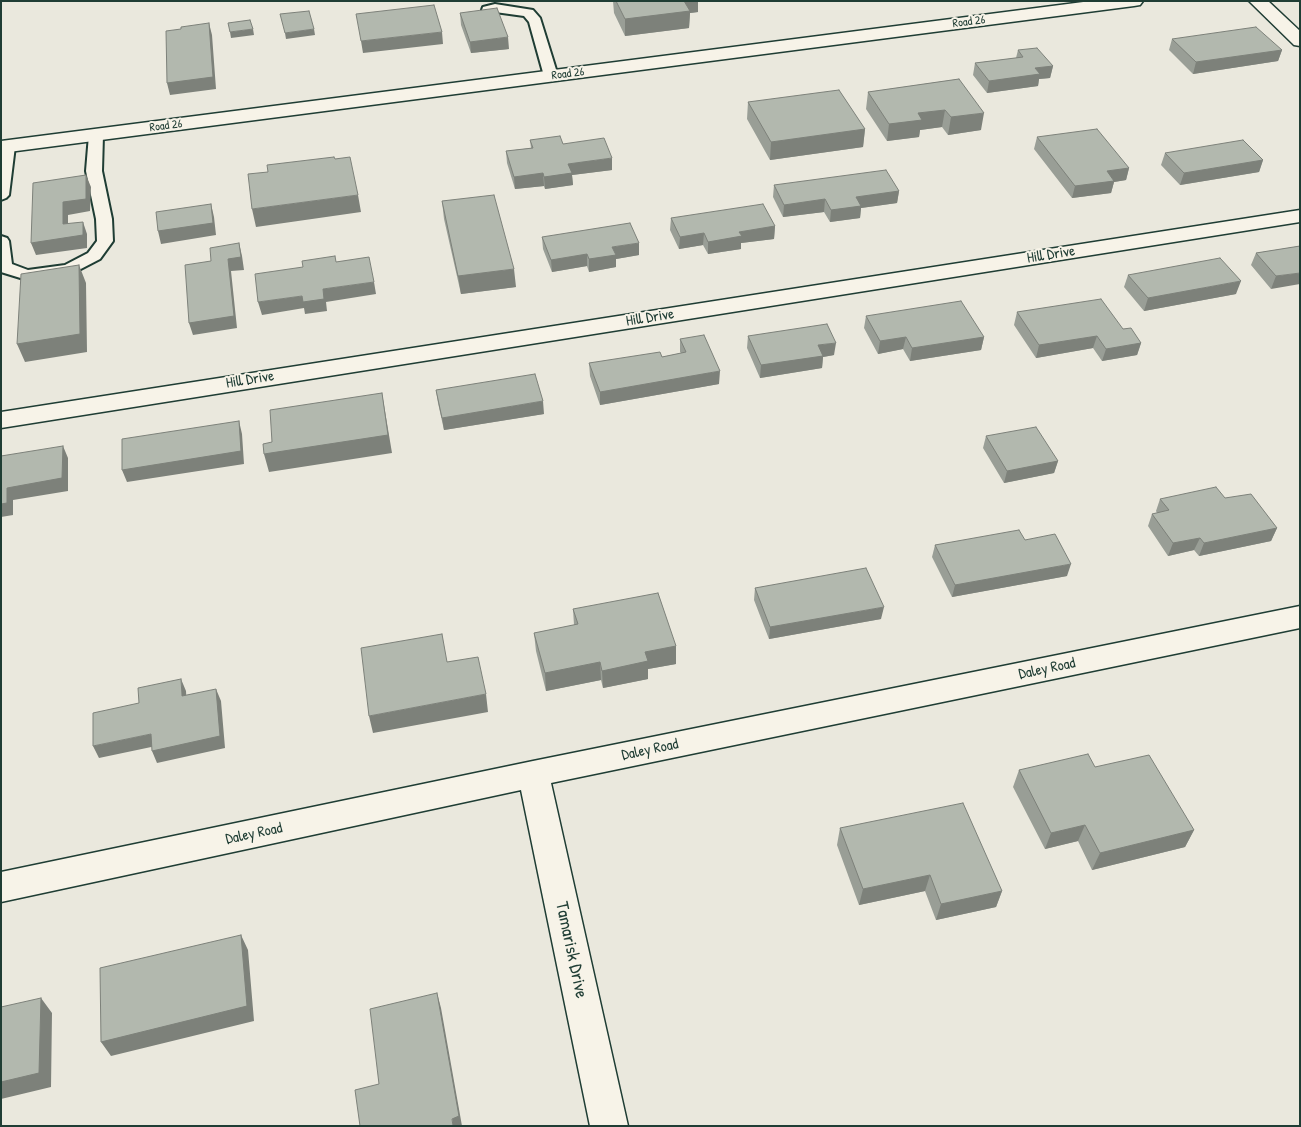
<!DOCTYPE html>
<style>
body{margin:0}
#map{position:relative;width:1301px;height:1127px;overflow:hidden;background:#eae8dd;font-family:"Patrick Hand",sans-serif}
canvas{display:block}
.frame{position:absolute;inset:0;border:2px solid #1f3d34;pointer-events:none}
</style>
<div id="map">
<canvas width="1301" height="1127"></canvas>
<div class="frame"></div>
</div>
<script>
const g = document.querySelector('canvas').getContext('2d');
g.lineJoin = 'round';
function toPath(rows) {
  const path = new Path2D();
  for (const r of rows) {
    path.moveTo(r[0], r[1]);
    for (let i = 2; i < r.length; i += 2) path.lineTo(r[i], r[i + 1]);
  }
  return path;
}
function stroke(path, color, width, dash) {
  g.strokeStyle = color;
  g.lineWidth = width;
  g.lineCap = dash ? 'butt' : 'round';
  g.setLineDash(dash || []);
  g.stroke(path);
}
function fillPath(path, color) {
  g.fillStyle = color;
  g.fill(path, 'evenodd');
}
function write(font, color, halo, rows, align = 'center') {
  g.font = font + ' "Patrick Hand",sans-serif';
  g.lineWidth = 4;
  g.setLineDash([]);
  g.textBaseline = 'middle';
  g.strokeStyle = halo;
  g.fillStyle = color;
  for (const [text, x, y, turn = 0] of rows) {
    g.save();
    g.translate(x, y);
    g.rotate((+turn || 0) * Math.PI / 180);
    g.textAlign = isNaN(turn) ? turn : align;
    if (halo) g.strokeText(text, 0, 0);
    g.fillText(text, 0, 0);
    g.restore();
  }
}
const service = toPath([
 [495,4,533,10,540,18,558,76,556,79,551,80,544,76,529,22,524,16,495,12,488,14,482,10,483,7,495,4],
 [96,131,101,132,103,135,102,171,112,219,113,241,100,259,75,272,27,280,1,272,1,236,7,238,9,241,12,264,28,270,65,265,88,253,97,241,96,219,86,171,89,135,91,132,96,131],
 [8,142,13,143,15,146,9,195,6,198,1,200,1,145,8,142]
]);
const minor = toPath([
 [1249,1,1268,1,1300,31,1300,46,1294,45,1249,1],
 [1300,210,1300,222,1,428,1,412,1300,210],
 [1300,606,1300,628,551,783,628,1126,590,1126,521,790,1,902,1,872,533,761,1300,606]
]);
const tertiary = toPath([
 [1091,1,1143,1,1140,5,1134,6,1,153,1,141,1091,1]
]);
stroke(service, '#1f3d34', 4);
stroke(minor, '#1f3d34', 3);
stroke(tertiary, '#1f3d34', 3);
fillPath(service, '#f7f3e8');
fillPath(minor, '#f7f3e8');
fillPath(tertiary, '#f7f3e8');
fillPath(toPath([
 [613,1,698,1,698,12,690,13,689,28,625,36,614,13],
 [460,13,509,49,471,53,461,25],
 [1172,39,1282,50,1278,61,1193,74,1169,50],
 [1018,50,1053,66,1050,78,1039,79,1038,86,987,93,973,75,975,63,1016,58],
 [959,79,981,130,948,135,942,127,920,130,919,137,887,141,866,109,868,92],
 [748,102,865,129,863,147,770,160,747,119],
 [1037,137,1129,168,1126,180,1114,182,1111,193,1072,198,1034,149],
 [530,140,563,144,612,170,572,175,573,185,545,189,544,186,515,189,507,163,506,151,531,148],
 [1165,153,1263,160,1259,172,1180,185,1161,165],
 [774,185,899,191,897,203,861,208,860,218,830,222,824,212,783,217,773,197],
 [442,201,516,287,461,294,444,219],
 [671,218,775,226,774,239,741,243,741,249,708,254,703,245,679,249,670,230],
 [542,237,639,255,616,259,616,267,589,272,587,266,552,272,543,249],
 [1300,246,1271,289,1251,265,1256,253],
 [1128,275,1236,294,1144,311,1124,287],
 [1017,312,1123,329,1141,343,1137,355,1102,361,1093,348,1036,358,1014,325],
 [866,316,984,337,981,350,910,361,903,349,878,354,864,328],
 [748,336,834,355,823,357,822,368,760,378,747,348],
 [680,339,719,384,600,405,590,376,589,363,662,357,681,353,680,352],
 [436,390,544,414,444,430,438,403],
 [986,436,1058,461,1054,473,1004,483,983,448],
 [1225,498,1277,528,1271,541,1199,556,1194,550,1168,556,1148,526,1152,514,1157,513,1156,511,1160,499],
 [1025,540,1067,576,952,597,932,557,935,545],
 [755,588,881,619,769,639,754,600],
 [573,609,676,646,676,664,648,669,648,679,603,688,601,680,546,691,536,651,534,633,574,625],
 [1095,767,1194,830,1185,847,1092,870,1078,841,1045,849,1013,787,1019,770],
 [840,828,1002,891,996,907,936,920,925,891,859,905,837,845]
]), '#999e96');
fillPath(toPath([
 [682,1,698,1,698,12,690,13,689,28,625,36,625,19],
 [209,23,212,35,216,89,170,95,167,83],
 [253,29,254,35,231,38,230,32],
 [314,29,315,35,286,39,285,33],
 [442,32,443,44,363,53,361,41],
 [508,37,509,49,471,53,470,42],
 [1282,50,1278,61,1193,74,1196,62],
 [1053,66,1050,78,1039,79,1038,86,987,93,989,81,1035,68],
 [945,110,942,127,920,130,919,137,887,141,889,124,918,113],
 [984,113,981,130,948,135,951,117],
 [865,129,863,147,770,160,771,142],
 [612,158,612,170,572,175,573,185,545,189,544,177,568,164],
 [1263,160,1259,172,1180,185,1184,173],
 [1129,168,1126,180,1114,182,1111,193,1072,198,1075,186,1107,171],
 [543,173,544,186,515,189,514,177],
 [86,175,91,187,90,211,68,215,68,237,63,224,63,202],
 [899,191,897,203,861,208,860,218,830,222,831,210,856,197],
 [358,195,361,212,256,227,252,209],
 [825,199,824,212,783,217,784,205],
 [211,204,214,217,216,235,161,244,158,231],
 [83,222,87,234,87,248,36,255,31,243],
 [775,226,774,239,741,243,741,249,708,254,708,242,739,232],
 [704,233,703,245,679,249,680,237],
 [239,243,242,256,244,270,231,271,237,328,193,335,189,323,228,259],
 [639,243,639,255,616,259,616,267,589,272,589,259,612,247],
 [587,254,587,266,552,272,551,260],
 [79,265,86,283,87,352,25,362,17,344],
 [514,269,516,287,461,294,458,276],
 [1300,273,1300,284,1271,289,1276,276],
 [1241,281,1236,294,1144,311,1148,298],
 [374,282,376,294,326,302,327,311,305,314,304,308,262,315,258,302,302,296,323,289],
 [1097,336,1093,348,1036,358,1039,345],
 [906,337,903,349,878,354,880,341],
 [984,337,981,350,910,361,912,348],
 [836,343,834,355,823,357,822,368,760,378,761,365,818,345],
 [1141,343,1137,355,1102,361,1106,349],
 [720,371,719,384,600,405,600,392],
 [382,393,392,453,269,472,264,454],
 [543,401,544,414,444,430,442,418],
 [239,421,242,434,244,464,127,482,122,470],
 [63,446,68,458,68,491,13,500,13,515,1,517,1,504,7,488],
 [1058,461,1054,473,1004,483,1007,471],
 [1277,528,1271,541,1199,556,1204,543],
 [1200,538,1194,550,1168,556,1173,543],
 [1071,564,1067,576,952,597,955,585],
 [884,607,881,619,769,639,770,627],
 [676,646,676,664,648,669,648,679,603,688,602,671,645,652],
 [600,662,601,680,546,691,545,673],
 [181,679,186,691,187,708,182,696],
 [216,689,221,701,225,748,157,763,152,751],
 [486,694,488,712,373,733,369,716],
 [151,734,156,746,99,758,93,746],
 [1085,825,1078,841,1045,849,1051,833],
 [1194,830,1185,847,1092,870,1100,853],
 [930,875,925,891,859,905,863,889],
 [1002,891,996,907,936,920,941,904],
 [241,935,248,950,254,1021,111,1056,101,1042],
 [437,993,441,1008,462,1126,453,1126],
 [41,998,52,1013,51,1087,1,1099,1,1082]
]), '#7d817a');
const building = toPath([
 [616,1,684,1,690,11,625,19,616,1],
 [434,5,442,32,361,41,356,14,434,5],
 [497,8,508,37,470,42,460,13,497,8],
 [309,11,314,29,285,33,280,14,309,11],
 [250,20,253,29,230,32,228,23,250,20],
 [209,23,213,77,167,83,166,31,181,29,181,27,209,23],
 [1256,27,1282,50,1196,62,1172,39,1256,27],
 [1037,48,1053,66,1035,68,1040,74,989,81,975,63,1023,57,1018,50,1037,48],
 [959,79,984,113,951,117,945,110,918,113,922,120,889,124,868,92,959,79],
 [839,90,865,129,771,142,748,102,839,90],
 [1097,129,1129,168,1107,171,1114,181,1075,186,1037,137,1097,129],
 [560,136,563,144,604,138,612,158,568,164,572,173,544,177,543,173,514,177,506,151,533,148,530,140,560,136],
 [1243,140,1263,160,1184,173,1165,153,1243,140],
 [334,157,335,159,350,157,358,195,252,209,248,174,268,172,267,165,334,157],
 [886,170,899,191,856,197,861,206,831,210,825,199,784,205,774,185,886,170],
 [86,175,86,199,63,202,63,224,83,222,83,235,31,243,33,183,86,175],
 [494,195,514,269,458,276,442,201,494,195],
 [211,204,213,223,158,231,156,212,211,204],
 [763,204,775,226,739,232,742,236,708,242,704,233,680,237,671,218,763,204],
 [630,223,639,243,612,247,616,255,589,259,587,254,551,260,542,237,630,223],
 [239,243,241,257,228,259,234,316,189,323,185,265,211,261,210,248,239,243],
 [1300,246,1300,273,1276,276,1256,253,1300,246],
 [335,256,336,262,369,257,374,282,323,289,324,299,303,302,302,296,258,302,255,274,303,267,302,261,335,256],
 [1220,258,1241,281,1148,298,1128,275,1220,258],
 [79,265,80,334,17,344,21,274,79,265],
 [1101,299,1123,329,1131,328,1141,343,1106,349,1097,336,1039,345,1017,312,1101,299],
 [961,301,984,337,912,348,906,337,880,341,866,316,961,301],
 [827,324,836,343,818,345,823,356,761,365,748,336,827,324],
 [704,335,720,371,600,392,589,363,660,352,662,357,686,352,680,339,704,335],
 [535,374,543,401,442,418,436,390,535,374],
 [382,393,388,435,264,454,263,444,272,442,270,410,382,393],
 [239,421,241,451,122,470,122,439,239,421],
 [1036,427,1058,461,1007,471,986,436,1036,427],
 [63,446,62,478,7,488,7,503,1,504,1,456,63,446],
 [1216,487,1225,498,1251,494,1277,528,1204,543,1200,538,1173,543,1152,514,1169,510,1160,499,1216,487],
 [1019,530,1025,540,1055,534,1071,564,955,585,935,545,1019,530],
 [866,568,884,607,770,627,755,588,866,568],
 [658,593,676,646,645,652,648,661,602,671,600,662,545,673,534,633,578,624,573,609,658,593],
 [442,634,447,662,478,657,486,694,369,716,361,648,442,634],
 [181,679,182,696,216,689,220,736,152,751,151,734,93,746,93,713,139,703,138,688,181,679],
 [1088,754,1095,767,1149,755,1194,830,1100,853,1085,825,1051,833,1019,770,1088,754],
 [963,803,1002,891,941,904,930,875,863,889,840,828,963,803],
 [241,935,247,1006,101,1042,100,968,241,935],
 [437,993,459,1116,452,1119,453,1126,360,1126,355,1090,379,1084,370,1009,437,993],
 [41,998,39,1073,1,1082,1,1007,41,998]
]);
fillPath(building, '#b2b8ae');
stroke(building, '#7d817a', 1);
write('12px', '#1f3d34', '#f7f3e8', [
 ["Road 26",969,22,-7],
 ["Road 26",568,74,-7],
 ["Road 26",166,126,-7]
]);
write('15px', '#1f3d34', '#f7f3e8', [
 ["Hill Drive",1051,255,-9],
 ["Hill Drive",650,318,-9],
 ["Hill Drive",250,380,-9],
 ["Daley Road",1047,669,-12],
 ["Daley Road",650,750,-12],
 ["Daley Road",254,834,-12]
]);
write('18px', '#1f3d34', '#f7f3e8', [
 ["Tamarisk Drive",571,950,78]
]);
</script>
